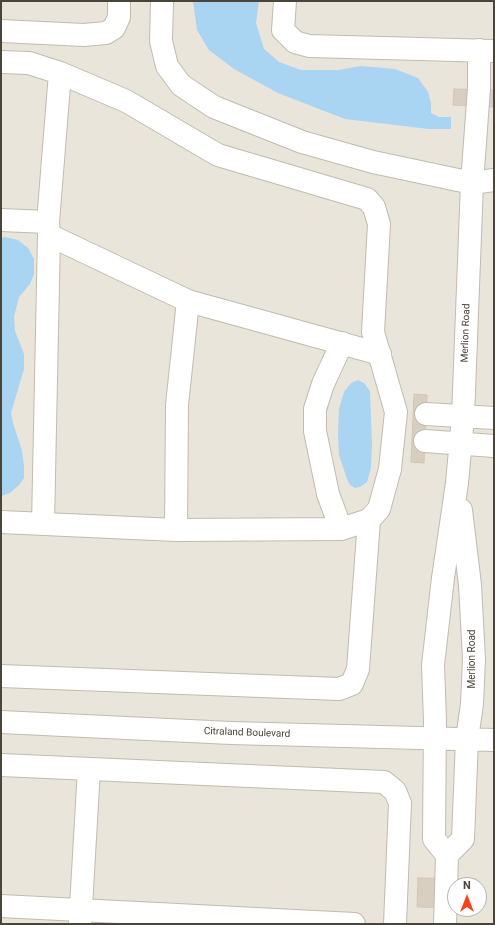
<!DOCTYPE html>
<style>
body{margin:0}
#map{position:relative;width:495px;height:925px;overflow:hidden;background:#f6f3ec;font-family:Roboto,sans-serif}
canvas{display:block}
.frame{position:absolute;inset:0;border:2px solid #4b4439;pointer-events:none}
.north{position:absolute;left:447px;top:877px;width:40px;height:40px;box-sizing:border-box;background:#fff;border:1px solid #b7b4b0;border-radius:50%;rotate:0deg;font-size:11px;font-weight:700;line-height:16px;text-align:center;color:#4b4439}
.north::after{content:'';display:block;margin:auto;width:14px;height:18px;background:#fc3f1d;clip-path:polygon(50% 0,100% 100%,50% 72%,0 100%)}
</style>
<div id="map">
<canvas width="495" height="925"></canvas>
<div class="frame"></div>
<div class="north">N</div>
</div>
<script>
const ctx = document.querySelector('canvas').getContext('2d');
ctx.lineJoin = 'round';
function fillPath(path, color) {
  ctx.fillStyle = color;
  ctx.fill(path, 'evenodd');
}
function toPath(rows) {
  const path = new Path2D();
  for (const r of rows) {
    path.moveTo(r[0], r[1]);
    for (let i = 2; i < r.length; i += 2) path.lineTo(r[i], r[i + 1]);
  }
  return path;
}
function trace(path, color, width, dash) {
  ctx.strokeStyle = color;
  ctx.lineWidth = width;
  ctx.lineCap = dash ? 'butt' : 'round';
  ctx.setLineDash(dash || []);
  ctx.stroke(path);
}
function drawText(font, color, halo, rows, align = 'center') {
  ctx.font = font + ' Roboto,sans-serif';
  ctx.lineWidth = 3;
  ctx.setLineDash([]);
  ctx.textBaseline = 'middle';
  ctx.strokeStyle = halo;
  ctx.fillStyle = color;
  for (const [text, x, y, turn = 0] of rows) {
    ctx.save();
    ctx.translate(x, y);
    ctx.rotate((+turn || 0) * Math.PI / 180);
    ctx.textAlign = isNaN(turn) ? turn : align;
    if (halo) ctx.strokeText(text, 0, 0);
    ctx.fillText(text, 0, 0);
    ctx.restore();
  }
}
const residential = toPath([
 [1,1,494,1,494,924,1,924],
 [455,885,479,885,479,909,455,909]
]);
const water = toPath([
 [193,1,259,1,256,23,264,49,279,62,301,70,338,70,361,66,395,69,418,78,428,92,431,103,431,113,439,117,451,117,451,129,429,129,345,119,278,93,234,69,209,50,197,30],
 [5,237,18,240,28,248,34,259,34,274,30,284,19,297,14,317,15,331,24,354,24,369,11,413,13,423,22,451,24,466,24,478,19,485,10,493,1,496,1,238],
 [358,380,364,383,370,391,372,443,371,468,367,482,360,487,355,488,350,485,347,479,339,455,338,433,339,409,344,392,351,383]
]);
const building = toPath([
 [454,89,494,90,494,107,453,105,454,89],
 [414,394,427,395,424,463,411,462,414,394],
 [418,878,476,879,476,885,455,885,455,908,417,907,418,878]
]);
const minor = toPath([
 [162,1,161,41,167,66,181,85,214,107,302,142,373,162,472,183,494,180],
 [285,1,283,30,295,42,309,46,493,51],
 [1,31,84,35,106,33,114,28,119,17,119,1],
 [1,62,29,63,60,73,126,101,218,155,367,199,374,207,379,224,373,332,396,412,390,469,379,509,369,520,358,669,352,684,339,689,1,676],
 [1,220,48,222,49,235,43,524],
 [48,222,60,73],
 [49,235,188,301,380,354],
 [426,414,494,418],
 [425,441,494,446],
 [1,522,176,530,341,529,369,520],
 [341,529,328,494,315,431,315,409,323,384,342,343],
 [176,530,177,405,188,301],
 [1,722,231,733,494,740],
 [1,765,384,782,395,791,400,803,395,924],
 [447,855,434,839,435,721,433,665,443,578,457,483,463,417,472,183,479,88,479,50],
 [1,906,354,924],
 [80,924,89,769],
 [445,924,447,855,463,839,467,739,472,704,474,659,470,585,461,510]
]);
const streetNames = [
 ["Merlion Road",466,333,-88],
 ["Merlion Road",472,659,-90],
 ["Citraland Boulevard",247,733,2]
];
fillPath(residential, '#eae5da');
fillPath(water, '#a9d4f2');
fillPath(building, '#d8cfc1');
trace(building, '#d3c7b4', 1);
trace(minor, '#c2bbae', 24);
trace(minor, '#fff', 22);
drawText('10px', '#4b4439', '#fff', streetNames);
</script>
